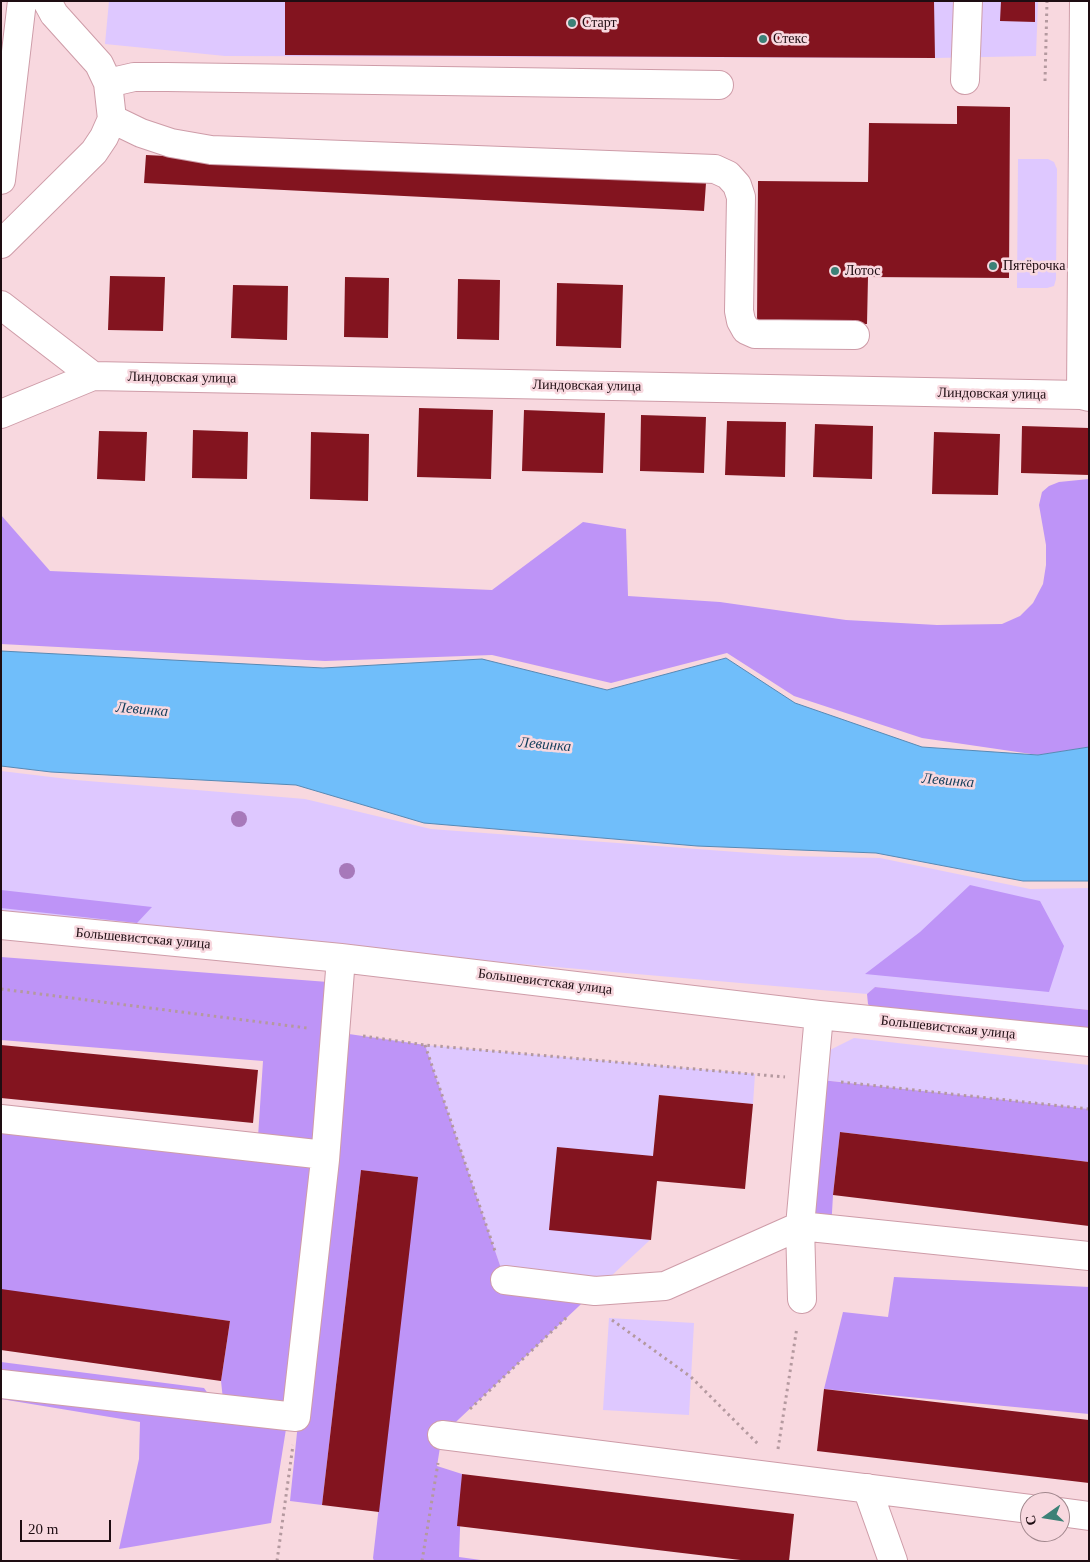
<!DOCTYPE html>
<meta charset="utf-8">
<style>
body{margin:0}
#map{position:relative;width:1090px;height:1562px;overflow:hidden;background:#f8d8df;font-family:Georgia,serif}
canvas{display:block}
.frame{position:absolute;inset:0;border:2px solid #1e0d12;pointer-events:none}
.north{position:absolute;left:1020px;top:1492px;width:50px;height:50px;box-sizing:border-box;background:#f8d8df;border:1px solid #a1878d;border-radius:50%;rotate:257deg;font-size:14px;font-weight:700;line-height:20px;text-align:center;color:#1e0d12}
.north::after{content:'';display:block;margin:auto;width:18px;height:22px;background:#3c8177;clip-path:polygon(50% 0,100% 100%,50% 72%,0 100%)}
.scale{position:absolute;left:20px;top:1520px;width:91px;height:22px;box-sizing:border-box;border:2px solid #1e0d12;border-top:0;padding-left:6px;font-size:15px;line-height:18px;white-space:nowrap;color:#1e0d12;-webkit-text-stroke:4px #f8d8df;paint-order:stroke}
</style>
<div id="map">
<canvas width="1090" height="1562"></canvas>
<div class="frame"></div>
<div class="north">С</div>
<div class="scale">20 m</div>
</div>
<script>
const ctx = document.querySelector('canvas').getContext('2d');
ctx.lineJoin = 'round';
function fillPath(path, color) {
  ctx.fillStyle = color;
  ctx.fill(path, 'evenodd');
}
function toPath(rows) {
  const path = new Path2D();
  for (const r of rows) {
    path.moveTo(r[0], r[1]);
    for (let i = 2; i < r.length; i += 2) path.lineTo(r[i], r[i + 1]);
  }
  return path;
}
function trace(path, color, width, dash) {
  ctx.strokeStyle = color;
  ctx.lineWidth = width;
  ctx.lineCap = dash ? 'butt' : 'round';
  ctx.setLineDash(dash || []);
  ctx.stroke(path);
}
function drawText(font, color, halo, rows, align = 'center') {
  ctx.font = font + ' Georgia,serif';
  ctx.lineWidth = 5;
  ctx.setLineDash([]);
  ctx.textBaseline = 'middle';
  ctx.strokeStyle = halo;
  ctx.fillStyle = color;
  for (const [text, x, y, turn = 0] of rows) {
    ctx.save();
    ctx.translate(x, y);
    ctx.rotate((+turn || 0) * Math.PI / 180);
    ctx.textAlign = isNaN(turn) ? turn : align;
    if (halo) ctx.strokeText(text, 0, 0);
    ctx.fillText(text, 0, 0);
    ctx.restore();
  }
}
const green = toPath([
 [109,1,1038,1,1036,56,935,58,225,56,105,44],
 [1018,159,1048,159,1054,162,1057,169,1056,279,1054,286,1047,288,1017,288],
 [1,771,76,780,305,799,431,829,790,856,880,858,1030,889,1089,888,1089,1010,875,987,867,994,302,945,1,915],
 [854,1038,1089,1065,1089,1109,822,1080,826,1052],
 [425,1045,755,1074,753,1104,659,1095,653,1156,650,1240,595,1291,505,1280],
 [609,1318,694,1323,689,1415,603,1410]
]);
const forest = toPath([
 [1089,479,1089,747,1038,755,922,738,794,696,727,653,611,683,492,655,325,661,1,644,1,515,50,571,492,590,583,522,626,529,628,596,720,602,846,620,937,625,1002,624,1020,616,1033,603,1043,584,1046,565,1046,545,1039,505,1042,492,1049,486,1059,482],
 [970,885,1040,901,1064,946,1049,992,865,974,920,932],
 [1,890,152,907,137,923,1,908],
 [1,957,328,982,318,1144,258,1137,263,1061,1,1040],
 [875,987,1089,1010,1089,1031,873,1011,868,1004,867,994],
 [335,1032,425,1045,505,1280,595,1291,442,1435,437,1466,462,1474,459,1557,488,1561,374,1561,373,1558,417,1177,361,1170,322,1505,290,1501,317,1237,296,1417,224,1409,221,1381,230,1321,1,1290,1,1119,325,1155],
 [812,1079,1089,1109,1089,1162,840,1132,833,1195,831,1230,800,1226],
 [894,1277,1089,1287,1089,1414,824,1389,843,1312,888,1317],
 [1,1362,204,1388,226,1419,286,1429,271,1523,119,1549,139,1459,140,1422,1,1399]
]);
const water = toPath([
 [1,651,323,668,482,659,607,690,726,658,795,703,922,747,1038,755,1089,747,1089,881,1023,881,876,853,697,846,424,823,296,785,51,772,1,766,1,651]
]);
const building = toPath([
 [285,1,934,1,935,58,285,55],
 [1001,1,1035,1,1035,22,1000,21],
 [957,106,1010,107,1009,278,868,277,867,324,757,324,758,181,868,182,869,123,957,124],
 [146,155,706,183,704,211,144,183],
 [110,276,165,277,163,331,108,330],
 [345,277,389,278,388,338,344,337],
 [458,279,500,280,499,340,457,339],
 [557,283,623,285,621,348,556,346],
 [233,285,288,286,287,340,231,338],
 [419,408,493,410,491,479,417,477],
 [524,410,605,413,603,473,522,471],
 [641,415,706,417,704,473,640,471],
 [727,421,786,422,785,477,725,475],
 [815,424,873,426,872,479,813,477],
 [1022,426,1089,428,1089,475,1021,473],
 [193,430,248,432,247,479,192,478],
 [99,431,147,432,145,481,97,479],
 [311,432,369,434,368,501,310,499],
 [934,432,1000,434,998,495,932,494],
 [1,1045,258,1070,253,1123,1,1098],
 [659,1095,753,1104,745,1189,657,1181,651,1240,549,1230,557,1147,653,1156],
 [840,1132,1089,1162,1089,1226,833,1195],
 [361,1170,418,1177,379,1512,322,1505],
 [1,1289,230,1321,221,1381,1,1350],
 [824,1389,1089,1420,1089,1483,817,1451],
 [462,1474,794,1514,789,1561,749,1561,457,1526]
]);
const path = toPath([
 [1045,81,1047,1],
 [1,989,307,1028],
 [363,1036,425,1045,785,1077],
 [425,1045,496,1254],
 [841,1082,1089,1109],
 [612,1320,691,1377,759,1445],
 [470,1409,567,1317],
 [778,1449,797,1327],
 [277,1561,293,1445],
 [422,1561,438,1463]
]);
const minor = toPath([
 [47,1,54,14,99,64,108,83],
 [965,80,968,1],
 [112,119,141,133,171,143,211,150,715,169,728,175,737,185,741,197,739,311,741,321,746,330,755,334,855,335],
 [1,180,22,1],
 [1,244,94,152,104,137,112,119,108,83,134,77,167,77,719,85],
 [1,305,93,376],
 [1081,395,1084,1],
 [1,414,93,376,1081,395,1089,397],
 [1,925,341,958,819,1015,1089,1042],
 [819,1015,800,1226,1089,1256],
 [1,1119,325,1155],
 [505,1280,595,1291,665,1286,800,1226,802,1299],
 [1,1384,296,1417,325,1160,341,958],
 [442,1435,1030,1509],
 [867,1488,893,1561],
 [1060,1512,1089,1516]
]);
const trees = [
 [239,819],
 [347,871]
];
const markers = [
 [572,23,5,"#3c8177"],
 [763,39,5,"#3c8177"],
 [993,266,5,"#3c8177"],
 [835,271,5,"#3c8177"]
];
const poiNames = [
 ["Старт",582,23],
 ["Стекс",773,39],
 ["Пятёрочка",1003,266],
 ["Лотос",845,271]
];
const streetNames = [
 ["Линдовская улица",182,378,1],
 ["Линдовская улица",587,386,1],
 ["Линдовская улица",992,394,1],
 ["Большевистская улица",143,939,5],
 ["Большевистская улица",545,982,7],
 ["Большевистская улица",948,1028,6]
];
const waterNames = [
 ["Левинка",142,710,5],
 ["Левинка",545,745,5],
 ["Левинка",948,781,5]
];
fillPath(green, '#dec8ff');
fillPath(forest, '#be94f7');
fillPath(water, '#70befa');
trace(water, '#5789b4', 1);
fillPath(building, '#83141f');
trace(minor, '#ce9ca8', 30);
trace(path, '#b4999f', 3, [2.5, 4]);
trace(minor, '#fff', 28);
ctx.fillStyle = '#a779ba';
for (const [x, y] of trees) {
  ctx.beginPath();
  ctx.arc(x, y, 8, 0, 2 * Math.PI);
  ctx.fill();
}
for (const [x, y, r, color] of markers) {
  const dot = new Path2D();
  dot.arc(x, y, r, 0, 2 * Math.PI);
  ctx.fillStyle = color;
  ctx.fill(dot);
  trace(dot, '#f8d8df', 2);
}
drawText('14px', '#1e0d12', '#f8d8df', poiNames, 'left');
drawText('14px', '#1e0d12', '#f8d8df', streetNames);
drawText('italic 15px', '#113d5a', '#f8d8df', waterNames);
</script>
